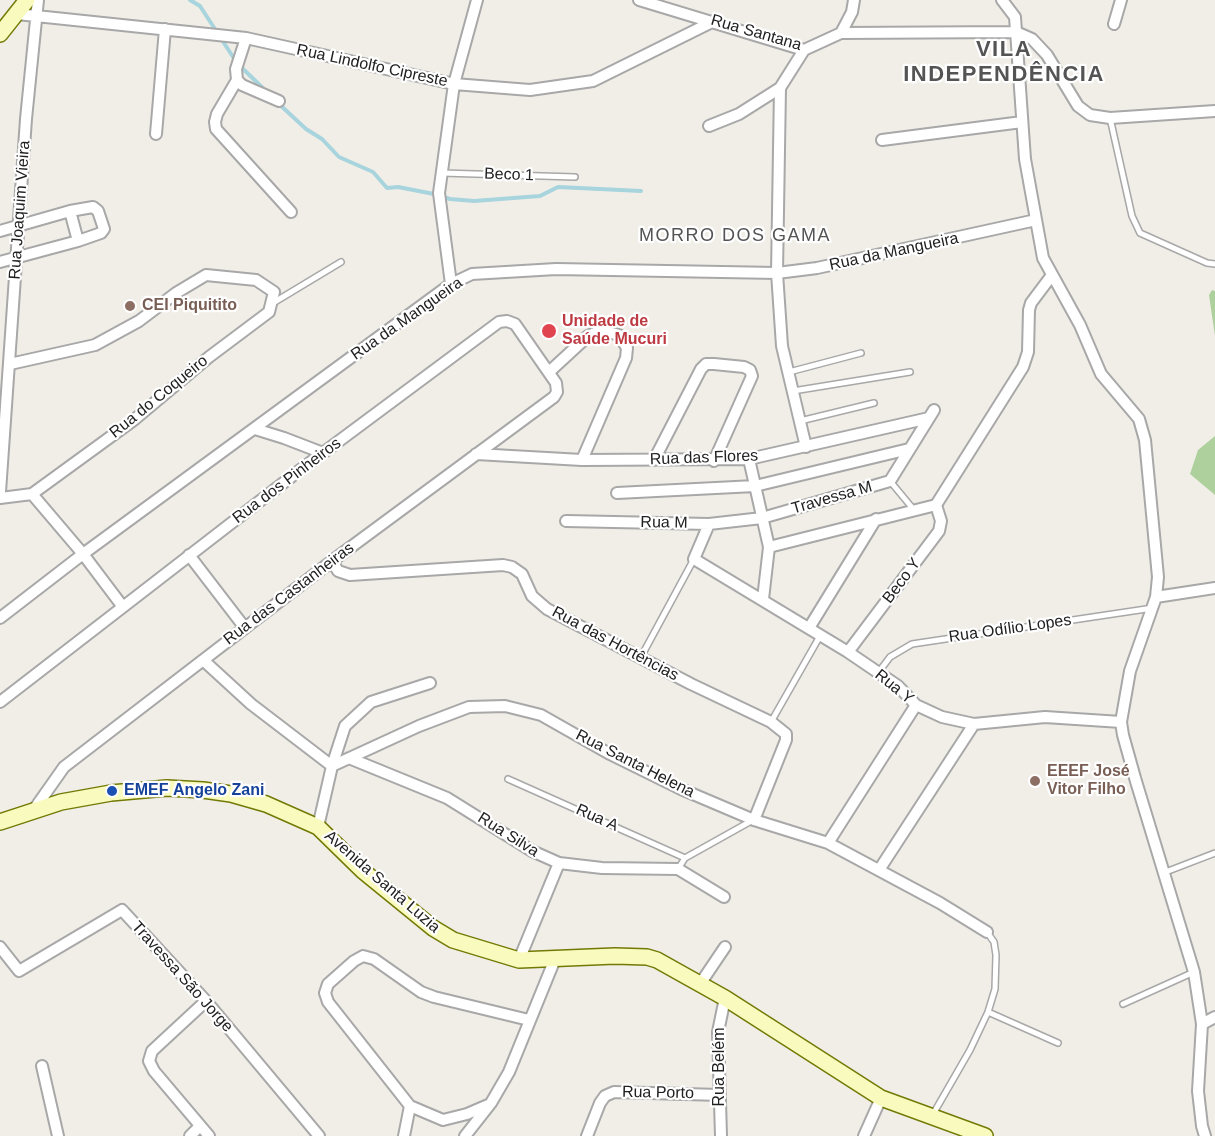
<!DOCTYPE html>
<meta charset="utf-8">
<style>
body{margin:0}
canvas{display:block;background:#f1eee8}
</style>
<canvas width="1215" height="1136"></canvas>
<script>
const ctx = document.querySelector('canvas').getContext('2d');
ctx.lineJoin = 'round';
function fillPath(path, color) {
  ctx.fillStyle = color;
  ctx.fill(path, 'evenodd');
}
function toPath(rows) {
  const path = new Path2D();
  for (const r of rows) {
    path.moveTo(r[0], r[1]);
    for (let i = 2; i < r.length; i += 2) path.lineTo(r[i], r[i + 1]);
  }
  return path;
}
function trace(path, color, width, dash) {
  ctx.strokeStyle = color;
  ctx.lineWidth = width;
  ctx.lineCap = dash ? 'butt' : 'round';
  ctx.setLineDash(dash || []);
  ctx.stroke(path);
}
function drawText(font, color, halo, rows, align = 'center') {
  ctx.font = font + ' Helvetica,sans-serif';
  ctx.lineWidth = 4.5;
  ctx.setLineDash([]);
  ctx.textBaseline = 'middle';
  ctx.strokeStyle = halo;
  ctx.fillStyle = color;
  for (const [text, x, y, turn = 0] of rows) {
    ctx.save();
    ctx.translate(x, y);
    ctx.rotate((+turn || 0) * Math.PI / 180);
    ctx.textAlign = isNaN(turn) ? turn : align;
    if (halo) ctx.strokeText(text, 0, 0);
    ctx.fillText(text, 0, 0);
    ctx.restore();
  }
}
const forest = toPath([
 [1212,290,1215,291,1215,336,1209,295],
 [1215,436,1215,495,1190,474,1198,450]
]);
const stream = toPath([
 [190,0,200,6,235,60],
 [240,66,267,92],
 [279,104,306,129,322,139,339,157,373,172,387,188,398,187,434,194,450,199,474,201,540,196,558,187,641,191]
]);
const lane = toPath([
 [1110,118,1132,216,1140,233,1207,263,1215,264],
 [442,173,575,177],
 [273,303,341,262],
 [789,372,861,353],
 [793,391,910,372],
 [800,421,874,403],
 [890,481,914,510],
 [641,657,694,559],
 [878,673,890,657,912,644,1153,608],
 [771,722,820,636],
 [508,779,685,858],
 [678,869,685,858,753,820],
 [1163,873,1215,853],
 [1123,1004,1194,972],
 [988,1012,1058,1043],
 [932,1116,970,1050,988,1012,995,989,996,955,994,942,987,932]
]);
const street = toPath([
 [639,0,804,50,841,33,1016,32,1032,39,1047,55,1078,106,1090,115,1110,118,1215,111],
 [1002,0,1015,17,1025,159,1043,258,1080,325,1101,374,1139,419,1145,440,1158,577,1156,597,1130,671,1121,722,1123,735,1135,778,1194,972,1202,1024,1198,1091,1202,1126,1205,1136],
 [17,14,246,38,454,84,530,90,593,81,714,21],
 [1114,24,1121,0],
 [841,33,852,12,854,0],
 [246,38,236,69,237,80,242,85,279,101],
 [804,50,780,88,777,273,782,346,806,447],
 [237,80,217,114,215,122,216,129,291,212],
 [709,126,739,114,780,88],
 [156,134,165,29],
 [882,140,1022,122],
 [70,211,78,241],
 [0,231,70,211,93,207,98,211,104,229,101,233,78,241,0,262],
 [451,284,439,193,454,84,477,0],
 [549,372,588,336,597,332,608,332,619,335,627,348,626,358,582,460],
 [255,429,284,438,323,453],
 [476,454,582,460,749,459,929,418],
 [749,459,769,547,763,599],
 [654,460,701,369,706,364,714,364,744,367,750,370,752,376,714,461],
 [0,492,26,119,38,0],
 [617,493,755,486,909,449],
 [32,494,83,554,123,607],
 [0,498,32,494,135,419,209,357,269,312,274,292,256,280,206,275,176,293,139,321,95,345,10,364],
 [566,521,709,524,762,518,890,481,934,410],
 [709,524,694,559,848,652,898,686,916,705,942,717,974,724,1045,717,1121,722],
 [769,547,936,505,1023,367,1028,352,1029,310,1031,303,1052,275],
 [189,555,245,628],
 [332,561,338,571,350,575,503,565,512,567,522,574,532,596,547,609,691,684,771,722,786,734,786,740,754,820],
 [1156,597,1215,588],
 [0,618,83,554,451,284,472,274,556,269,777,273,817,268,1036,220],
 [809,628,876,519],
 [848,652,939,531,941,521,936,505],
 [203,660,251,704,332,766,345,726,371,702,430,683],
 [0,702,300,470,499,322,507,321,515,324,556,383,557,392,554,397,332,561,64,767,33,811],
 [349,758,447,798,532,851,559,863,602,868,678,869,724,897],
 [318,827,332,766,419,726,469,707,505,706,541,715,608,753,681,789,754,820,828,843,940,903,987,932],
 [828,843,916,705],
 [879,870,974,724],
 [0,947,19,971,122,910,206,1001,319,1136],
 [519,960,559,863],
 [700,984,725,947],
 [206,1001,152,1051,149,1061,154,1071,209,1136],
 [1202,1024,1215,1017],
 [42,1066,58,1136],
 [410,1106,443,1120,467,1114,488,1105],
 [190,1136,200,1126],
 [404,1136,410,1106,328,1002,325,993,328,984,354,961,363,956,374,959,421,992,434,997,529,1020],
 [465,1136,491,1103,509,1072,555,959],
 [587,1136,600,1103,605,1096,614,1092,720,1095],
 [721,1136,718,1032,725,998],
 [864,1136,881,1098]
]);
const secondary = toPath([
 [0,34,27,0],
 [0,822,61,802,111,793,167,788,203,790,231,794,266,804,318,827,363,871,433,928,453,940,519,960,615,956,647,957,657,960,725,998,881,1098,985,1136]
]);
const markers = [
 [130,306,6,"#8d6e63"],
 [549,331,8,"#e0444e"],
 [1035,781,6,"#8d6e63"],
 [112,791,6,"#1a4fb4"]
];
const streetNames = [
 ["Rua Santana",756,33,16],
 ["Rua Lindolfo Cipreste",372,66,12],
 ["Beco 1",509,175,2],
 ["Rua Joaquim Vieira",20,210,-86],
 ["Rua da Mangueira",894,252,-12],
 ["Rua da Mangueira",407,319,-35],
 ["Rua do Coqueiro",159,397,-39],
 ["Rua das Flores",704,458,-2],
 ["Rua dos Pinheiros",287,481,-37],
 ["Travessa M",832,498,-16],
 ["Rua M",664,523,1],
 ["Beco Y",902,581,-53],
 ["Rua das Castanheiras",289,594,-37],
 ["Rua Odílio Lopes",1010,629,-8],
 ["Rua das Hortências",615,644,28],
 ["Rua Y",894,687,39],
 ["Rua Santa Helena",635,764,27],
 ["Rua A",597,818,24],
 ["Rua Silva",508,835,32],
 ["Avenida Santa Luzia",382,882,41],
 ["Travessa São Jorge",182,977,48],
 ["Rua Belém",720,1067,-90],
 ["Rua Porto",658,1093,1]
];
const educationNames = [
 ["CEI Piquitito",142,306],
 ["EEEF José",1047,772],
 ["Vitor Filho",1047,790]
];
const healthNames = [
 ["Unidade de",562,322],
 ["Saúde Mucuri",562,340]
];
const transitNames = [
 ["EMEF Angelo Zani",124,791]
];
const neighbourhoodNames = [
 ["MORRO DOS GAMA",735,236]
];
const districtNames = [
 ["VILA",1004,50],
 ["INDEPENDÊNCIA",1004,75]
];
fillPath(forest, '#aed09c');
trace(stream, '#a8d4de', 4);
trace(lane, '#a8a8a8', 8);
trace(street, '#a8a8a8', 14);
trace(secondary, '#727a05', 18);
trace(lane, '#fff', 5);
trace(street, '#fff', 10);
trace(secondary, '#f9fabd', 15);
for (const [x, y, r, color] of markers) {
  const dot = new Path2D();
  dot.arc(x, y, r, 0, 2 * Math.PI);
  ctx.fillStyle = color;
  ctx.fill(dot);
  trace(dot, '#fff', 2);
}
drawText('16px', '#212121', '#fff', streetNames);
drawText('bold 16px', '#785e54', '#fff', educationNames, 'left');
drawText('bold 16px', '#be3a42', '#fff', healthNames, 'left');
drawText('bold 16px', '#164399', '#fff', transitNames, 'left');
ctx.letterSpacing = '1.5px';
drawText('18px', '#545454', '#fff', neighbourhoodNames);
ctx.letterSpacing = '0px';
ctx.letterSpacing = '1.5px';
drawText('bold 22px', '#545454', '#fff', districtNames);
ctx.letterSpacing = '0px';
</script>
